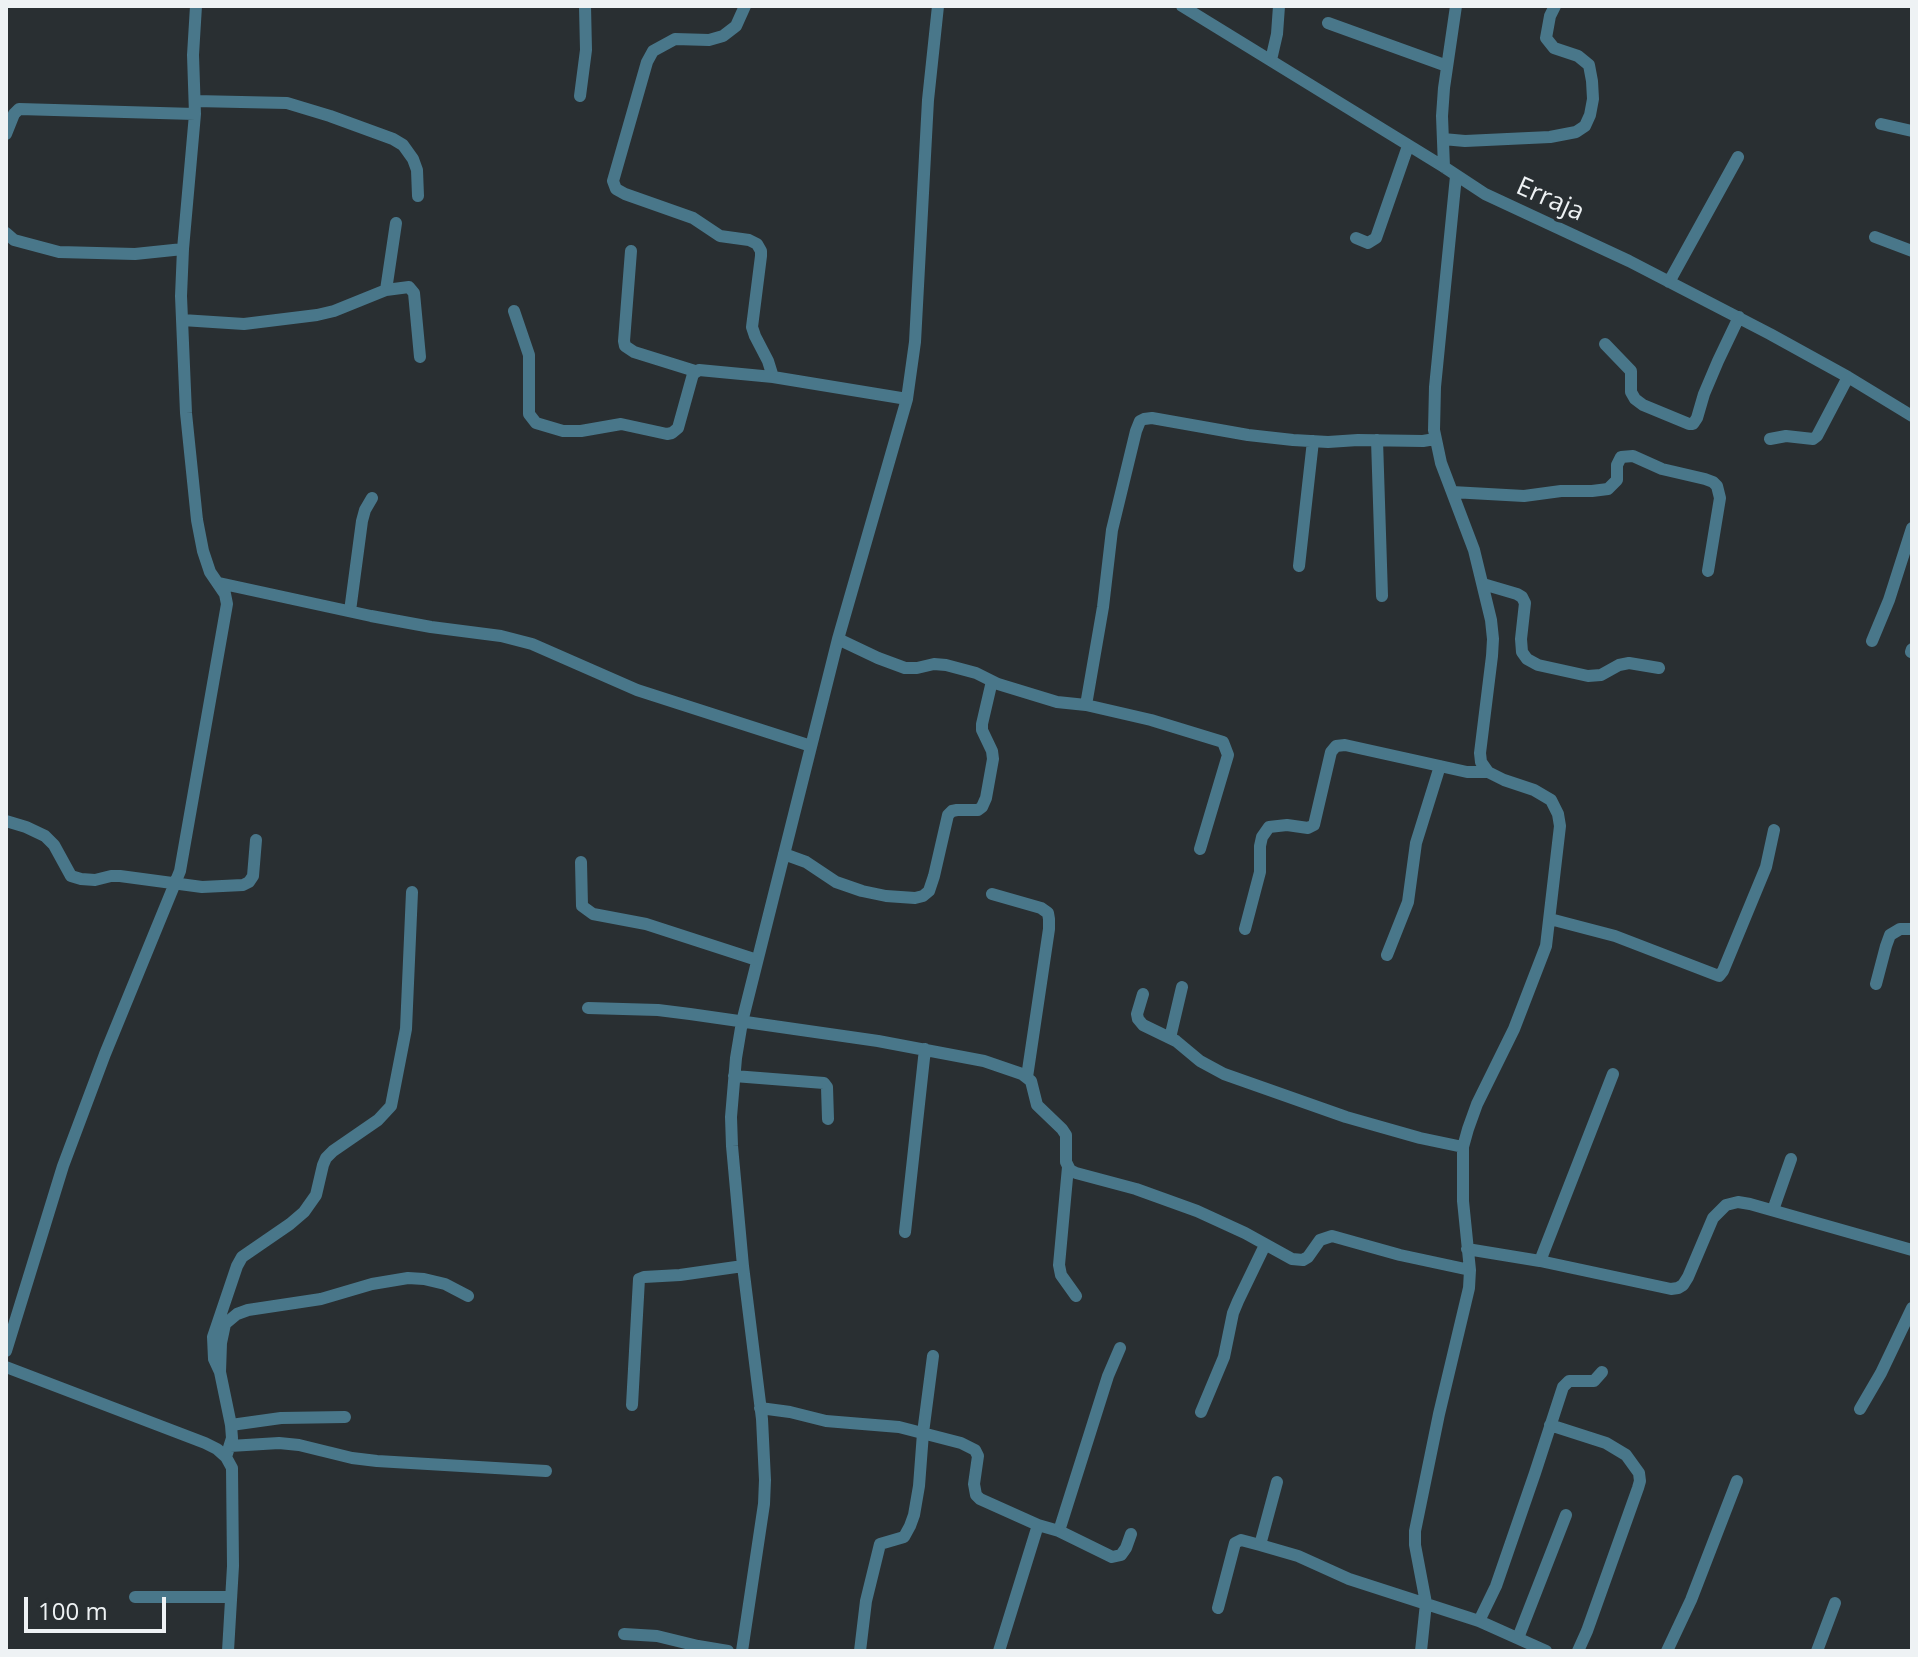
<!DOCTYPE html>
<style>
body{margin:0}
#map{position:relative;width:1918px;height:1657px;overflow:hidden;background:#292f32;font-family:"Open Sans",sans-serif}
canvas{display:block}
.frame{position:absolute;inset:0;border:8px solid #eef2f4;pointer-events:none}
.scale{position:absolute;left:24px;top:1597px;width:142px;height:36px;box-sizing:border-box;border:4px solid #eef2f4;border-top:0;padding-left:10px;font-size:24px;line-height:28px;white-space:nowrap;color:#eef2f4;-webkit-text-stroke:6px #292f32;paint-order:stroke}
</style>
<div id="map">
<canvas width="1918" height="1657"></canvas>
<div class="frame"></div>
<div class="scale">100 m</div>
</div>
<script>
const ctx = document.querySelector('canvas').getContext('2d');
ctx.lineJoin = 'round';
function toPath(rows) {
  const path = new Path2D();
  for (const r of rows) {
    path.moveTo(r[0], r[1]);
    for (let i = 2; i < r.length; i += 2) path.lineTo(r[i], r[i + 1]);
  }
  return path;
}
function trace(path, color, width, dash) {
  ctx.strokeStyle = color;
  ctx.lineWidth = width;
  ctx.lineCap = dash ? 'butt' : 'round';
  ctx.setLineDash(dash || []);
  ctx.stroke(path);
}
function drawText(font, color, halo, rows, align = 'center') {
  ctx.font = font + ' "Open Sans",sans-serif';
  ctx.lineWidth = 7;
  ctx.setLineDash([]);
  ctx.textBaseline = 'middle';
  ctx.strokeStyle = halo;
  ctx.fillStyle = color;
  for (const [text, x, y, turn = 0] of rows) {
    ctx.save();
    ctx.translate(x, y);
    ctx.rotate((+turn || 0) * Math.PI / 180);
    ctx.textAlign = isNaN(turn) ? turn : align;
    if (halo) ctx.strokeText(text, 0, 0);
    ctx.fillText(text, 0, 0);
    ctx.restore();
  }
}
const minor = toPath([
 [745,6,736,26,723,36,709,40,675,39,653,51,647,62,613,181,616,189,625,194,693,218,720,236,749,240,757,244,761,251,761,256,752,327,755,336,768,361,773,377],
 [1182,6,1444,167,1485,194,1629,261,1770,334,1848,377,1912,416],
 [1328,23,1447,66],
 [1271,60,1277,34,1279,6],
 [580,96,586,50,585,6],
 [195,101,287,103,330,116,393,139,403,145,413,159,417,170,418,196],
 [1881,124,1912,131],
 [6,134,14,114,19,109,195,114],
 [1443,139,1465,141,1550,137,1576,132,1585,126,1590,115,1593,99,1592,81,1589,65,1578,56,1554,48,1546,38,1550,16,1555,6],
 [1444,167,1442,116,1444,88,1456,6],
 [6,233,14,240,59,252,135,254,183,249],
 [1875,237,1912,251],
 [1356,238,1368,243,1376,238,1408,146],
 [631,251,624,341,625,346,634,352,695,371],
 [1669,282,1738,157],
 [386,290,396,223],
 [514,311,529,355,529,414,536,423,563,431,581,431,621,424,667,434,672,433,678,428,693,374,699,370,773,377,907,399],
 [182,320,244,324,317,315,334,311,386,290,409,287,414,293,420,357],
 [1605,344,1631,371,1631,392,1635,399,1643,405,1689,424,1693,424,1697,418,1704,394,1718,361,1739,317],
 [1770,439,1786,436,1813,439,1817,436,1848,377],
 [1377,440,1382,596],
 [1452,492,1524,496,1561,491,1592,491,1608,489,1617,480,1617,465,1621,457,1633,456,1662,469,1705,479,1713,482,1717,486,1720,498,1708,571],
 [1299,566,1313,441],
 [219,583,371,616,431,627,501,636,532,644,637,690,811,746],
 [1483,584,1517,594,1522,597,1525,603,1521,639,1522,652,1527,659,1538,665,1588,676,1601,675,1619,665,1629,663,1659,668],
 [350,611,362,521,365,510,372,498],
 [838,639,878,658,905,668,917,668,934,664,946,665,976,673,998,684,1057,702,1086,705,1151,720,1223,742,1228,755,1200,849],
 [1872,641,1889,600,1912,528],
 [1911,652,1912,649],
 [1086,705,1103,607,1112,530,1136,431,1140,421,1144,419,1152,418,1248,435,1293,440,1328,442,1358,440,1423,441,1435,439],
 [6,821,26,827,45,836,54,845,71,876,81,879,95,880,111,876,120,876,202,887,243,885,249,882,253,876,256,840],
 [784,854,806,862,836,882,862,891,886,896,915,898,923,896,929,891,934,876,948,815,952,811,957,810,978,810,982,807,986,798,993,759,992,751,982,730,982,724,992,681],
 [581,862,582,906,593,914,646,924,757,960],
 [992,894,1041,908,1048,913,1049,919,1049,929,1027,1077],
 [1550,919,1615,936,1719,976,1723,971,1766,867,1774,830],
 [1245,929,1260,872,1260,846,1262,837,1269,827,1287,825,1308,828,1314,825,1331,752,1336,746,1345,745,1467,772,1488,772],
 [1387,955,1408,902,1416,843,1440,766],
 [1876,984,1886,946,1890,935,1900,929,1912,929],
 [1143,994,1137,1014,1138,1019,1143,1025,1176,1041,1200,1061,1224,1074,1346,1117,1420,1138,1463,1147],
 [588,1008,658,1010,690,1014,878,1041,984,1061,1022,1074,1031,1081,1037,1105,1062,1129,1066,1135,1066,1162,1070,1170,1076,1173,1136,1189,1197,1211,1245,1233,1292,1259,1303,1260,1308,1257,1320,1240,1332,1236,1400,1255,1470,1270],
 [1170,1038,1182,987],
 [734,1076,824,1083,827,1087,828,1119],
 [1068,1167,1059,1265,1061,1275,1076,1296],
 [1773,1210,1791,1159],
 [905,1232,925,1049],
 [1467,1249,1540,1261,1671,1289,1678,1288,1683,1285,1688,1277,1713,1218,1726,1205,1738,1202,1750,1204,1912,1250],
 [1540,1261,1613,1074],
 [6,1351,63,1166,105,1054,180,871,227,604,225,594,210,572,203,551,197,520,186,413,181,296,183,249,195,114,193,55,196,6],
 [6,1367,205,1443,217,1449,226,1457,232,1468,233,1566,228,1651],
 [220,1372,214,1359,213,1337,237,1266,242,1257,290,1224,304,1212,316,1195,323,1165,326,1158,333,1151,378,1120,391,1106,406,1029,412,892],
 [632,1405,639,1279,644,1277,680,1275,743,1266],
 [760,1408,790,1412,826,1421,899,1427,961,1443,975,1450,978,1456,974,1484,976,1495,980,1499,1038,1525,999,1651],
 [1860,1409,1881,1373,1912,1308],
 [1201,1412,1224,1357,1233,1313,1238,1301,1265,1245],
 [231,1425,281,1418,345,1417],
 [1550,1425,1606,1443,1626,1455,1639,1473,1640,1481,1638,1488,1587,1631,1578,1651],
 [230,1446,279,1443,299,1445,352,1458,377,1461,546,1471],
 [226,1457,232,1438,231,1425,220,1372,221,1343,225,1324,237,1314,248,1310,321,1299,372,1284,408,1278,424,1279,445,1284,468,1296],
 [1277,1482,1260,1545,1298,1556,1349,1579,1479,1621,1546,1651],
 [1038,1525,1059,1531,1108,1376,1120,1348],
 [1059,1531,1112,1557,1121,1555,1126,1548,1131,1534],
 [135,1597,231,1597],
 [1218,1608,1235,1543,1241,1540,1260,1545],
 [1479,1621,1496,1586,1535,1473,1563,1387,1569,1381,1594,1381,1602,1372],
 [624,1634,657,1636,698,1646,728,1651],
 [1518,1638,1566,1515],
 [742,1651,764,1504,765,1480,762,1419,743,1266,732,1146,731,1117,736,1058,742,1022,838,639,907,399,915,342,928,100,938,6],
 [860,1651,866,1601,880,1544,904,1537,910,1526,914,1515,919,1486,923,1433,933,1356],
 [1421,1651,1426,1603,1415,1545,1415,1531,1439,1414,1469,1288,1470,1270,1463,1201,1463,1147,1468,1129,1477,1104,1514,1029,1546,946,1560,826,1558,814,1551,800,1534,790,1504,780,1488,772,1481,762,1480,753,1492,656,1493,639,1491,620,1474,550,1441,463,1434,430,1435,387,1456,176],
 [1667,1651,1691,1600,1737,1481],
 [1817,1651,1835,1603]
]);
const streetNames = [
 ["Erraja",1550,200,24]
];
trace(minor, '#49778a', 12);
drawText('26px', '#eef2f4', '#292f32', streetNames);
</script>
